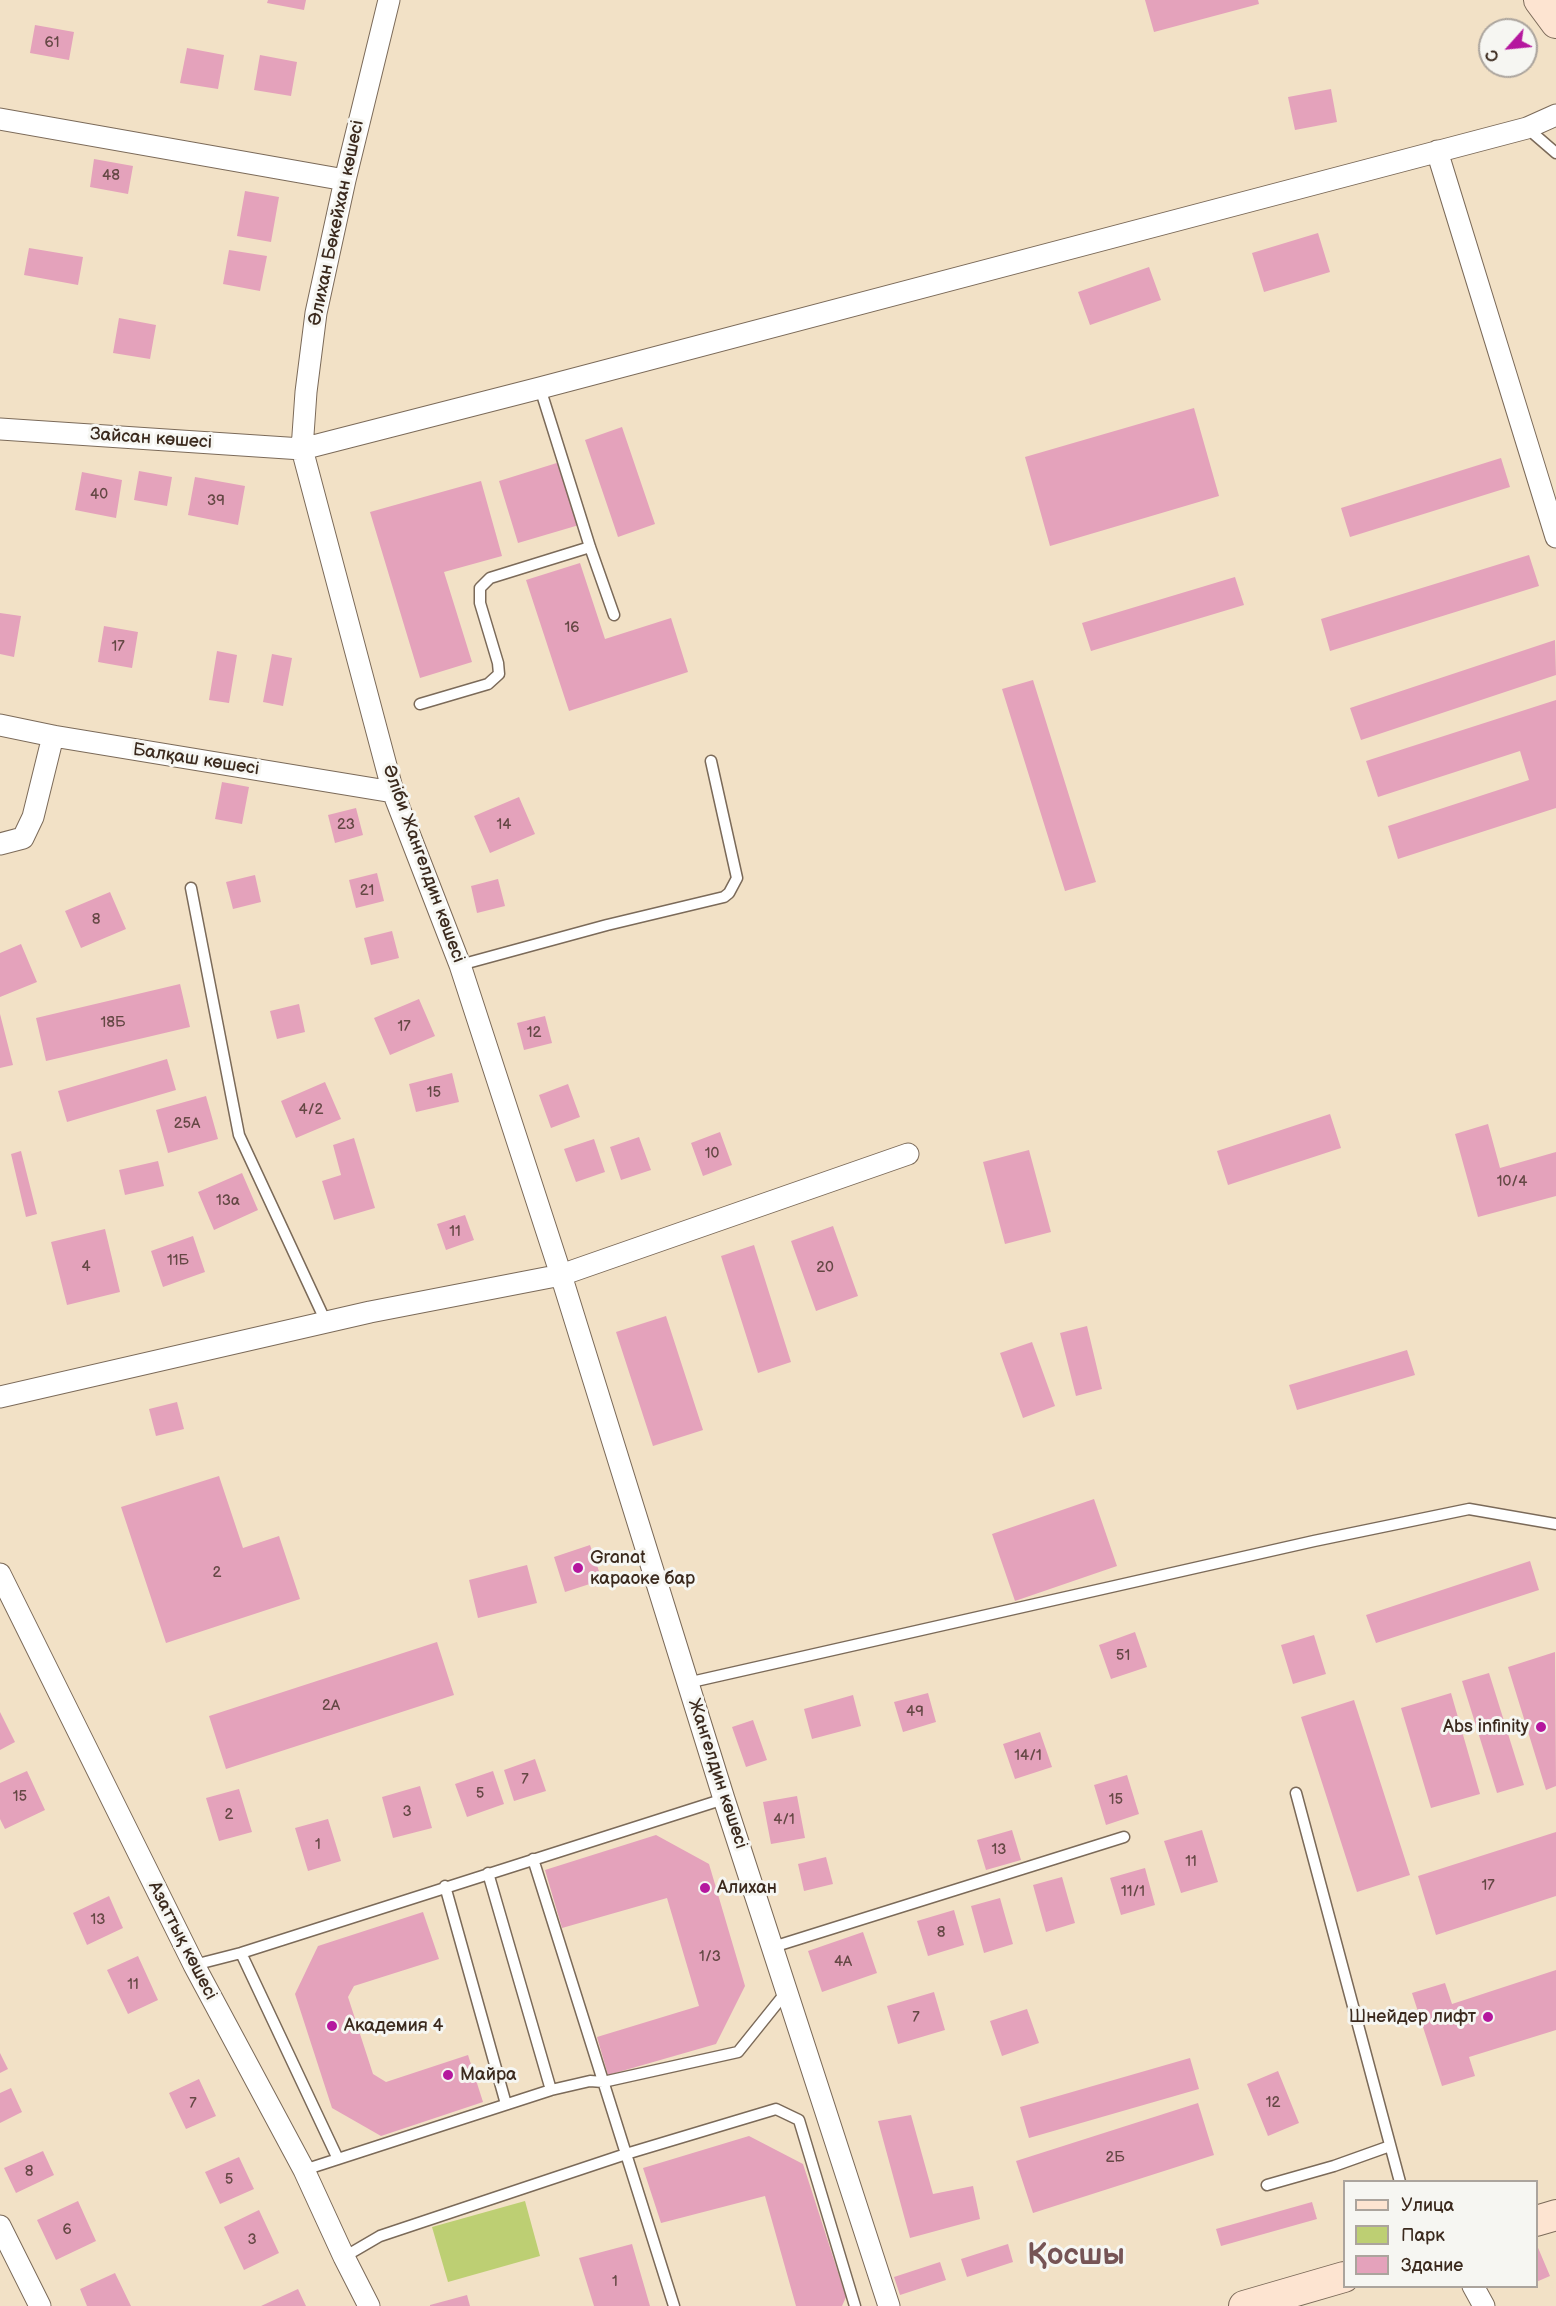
<!DOCTYPE html>
<meta charset="utf-8">
<style>
body{margin:0}
#map{position:relative;width:1556px;height:2306px;overflow:hidden;background:#f2e1c6;font-family:"Balsamiq Sans",sans-serif}
canvas{display:block}
.legend{position:absolute;left:1343px;top:2180px;width:195px;height:108px;box-sizing:border-box;background:#f6f6f2;border:2px solid #aba49d;margin:0;padding:8px 10px;list-style:none;font-size:18px;color:#3b2a1e}
.legend li{display:flex;align-items:center;gap:12px;height:30px}
.legend b{width:30px;border:2px solid #aba49d}
.north{position:absolute;left:1478px;top:18px;width:60px;height:60px;box-sizing:border-box;background:#f6f6f2;border:2px solid #aba49d;border-radius:50%;rotate:243deg;font-size:16px;font-weight:700;line-height:24px;text-align:center;color:#3b2a1e}
.north::after{content:'';display:block;margin:auto;width:21px;height:27px;background:#b5179e;clip-path:polygon(50% 0,100% 100%,50% 72%,0 100%)}
</style>
<div id="map">
<canvas width="1556" height="2306"></canvas>
<ul class="legend">
<li><b style="height:8px;background:#fde4d1"></b>Улица</li>
<li><b style="height:16px;background:#bdcf73"></b>Парк</li>
<li><b style="height:16px;background:#e4a2bb"></b>Здание</li>
</ul>
<div class="north">С</div>
</div>
<script>
const ctx = document.querySelector('canvas').getContext('2d');
ctx.lineJoin = 'round';
function fillPath(path, color) {
  ctx.fillStyle = color;
  ctx.fill(path, 'evenodd');
}
function toPath(rows) {
  const path = new Path2D();
  for (const r of rows) {
    path.moveTo(r[0], r[1]);
    for (let i = 2; i < r.length; i += 2) path.lineTo(r[i], r[i + 1]);
  }
  return path;
}
function trace(path, color, width, dash) {
  ctx.strokeStyle = color;
  ctx.lineWidth = width;
  ctx.lineCap = dash ? 'butt' : 'round';
  ctx.setLineDash(dash || []);
  ctx.stroke(path);
}
function drawText(font, color, halo, rows, align = 'center') {
  ctx.font = font + ' "Balsamiq Sans",sans-serif';
  ctx.lineWidth = 6;
  ctx.setLineDash([]);
  ctx.textBaseline = 'middle';
  ctx.strokeStyle = halo;
  ctx.fillStyle = color;
  for (const [text, x, y, turn = 0] of rows) {
    ctx.save();
    ctx.translate(x, y);
    ctx.rotate((+turn || 0) * Math.PI / 180);
    ctx.textAlign = isNaN(turn) ? turn : align;
    if (halo) ctx.strokeText(text, 0, 0);
    ctx.fillText(text, 0, 0);
    ctx.restore();
  }
}
const green = toPath([
 [525,2201,540,2256,448,2282,432,2227]
]);
const building = toPath([
 [268,0,306,0,304,10,267,3],
 [1145,0,1258,0,1259,4,1154,32],
 [35,25,74,32,69,60,30,53],
 [187,48,224,55,218,89,180,83],
 [260,55,297,62,291,96,254,90],
 [1331,89,1337,122,1295,130,1288,97],
 [94,159,133,166,128,194,90,187],
 [245,191,279,197,271,242,237,236],
 [1318,233,1330,272,1264,292,1252,253],
 [29,248,83,257,78,285,24,275],
 [229,250,267,256,260,291,223,284],
 [1149,267,1161,300,1090,325,1078,292],
 [119,318,156,325,150,359,113,353],
 [1194,408,1219,496,1050,546,1025,457],
 [622,427,655,524,618,537,585,440],
 [1501,458,1510,487,1350,537,1341,508],
 [560,462,579,525,518,543,499,481],
 [139,471,172,477,167,506,134,500],
 [82,472,122,480,116,518,75,510],
 [195,477,245,486,238,525,188,515],
 [481,481,502,556,444,572,472,662,420,678,370,512],
 [1529,555,1539,586,1330,651,1321,619],
 [580,563,605,639,671,618,688,672,569,711,526,580],
 [1235,577,1244,605,1091,651,1082,623],
 [0,613,21,616,14,657,0,654],
 [104,626,138,632,132,668,98,662],
 [1555,640,1556,675,1361,740,1350,708],
 [217,651,237,655,229,703,209,700],
 [272,654,292,658,283,706,263,702],
 [1033,680,1096,882,1065,891,1002,689],
 [1556,700,1556,808,1398,859,1388,826,1529,780,1520,751,1378,797,1366,761],
 [222,782,249,787,242,824,215,819],
 [519,797,535,834,490,853,474,816],
 [356,808,363,835,335,843,328,815],
 [377,873,384,901,356,908,349,880],
 [255,875,261,902,233,909,226,882],
 [498,879,505,906,477,913,471,886],
 [110,892,126,929,81,948,65,911],
 [392,931,399,958,371,965,364,938],
 [21,944,37,982,0,997,0,953],
 [180,984,190,1027,46,1061,36,1018],
 [419,999,435,1036,390,1055,374,1018],
 [299,1004,305,1032,277,1039,270,1011],
 [0,1014,13,1065,0,1068],
 [545,1016,552,1043,524,1050,517,1023],
 [167,1059,176,1090,67,1122,58,1091],
 [452,1073,459,1102,416,1112,409,1084],
 [325,1082,341,1119,296,1138,281,1101],
 [568,1084,580,1117,551,1128,539,1095],
 [206,1096,218,1139,168,1153,156,1110],
 [1330,1114,1341,1148,1228,1185,1217,1151],
 [1488,1124,1500,1168,1556,1152,1556,1196,1478,1217,1455,1134],
 [720,1132,732,1165,703,1176,691,1143],
 [639,1137,651,1170,621,1180,610,1147],
 [354,1138,375,1208,334,1220,322,1181,341,1175,333,1145],
 [594,1139,605,1172,576,1182,564,1149],
 [1029,1150,1051,1232,1005,1244,983,1162],
 [21,1151,37,1214,26,1217,11,1154],
 [158,1161,164,1186,125,1195,119,1170],
 [242,1173,258,1210,214,1230,198,1192],
 [465,1215,474,1240,446,1250,437,1224],
 [833,1226,858,1296,816,1311,791,1241],
 [105,1229,120,1292,67,1305,51,1242],
 [193,1236,205,1272,163,1287,151,1251],
 [754,1245,791,1362,758,1373,721,1256],
 [666,1316,703,1430,653,1446,616,1332],
 [1087,1326,1102,1389,1076,1396,1060,1333],
 [1032,1342,1055,1406,1023,1418,1000,1353],
 [1407,1350,1415,1375,1297,1410,1289,1385],
 [177,1402,184,1429,156,1436,149,1409],
 [219,1476,243,1548,279,1536,300,1599,166,1643,121,1507],
 [1094,1499,1117,1566,1015,1601,992,1534],
 [590,1545,602,1580,565,1592,554,1557],
 [1530,1561,1539,1590,1376,1643,1366,1615],
 [527,1565,537,1603,478,1618,469,1580],
 [1135,1632,1147,1667,1111,1679,1099,1645],
 [1314,1635,1326,1674,1293,1684,1281,1645],
 [437,1642,454,1695,226,1769,209,1716],
 [1555,1652,1556,1786,1546,1790,1508,1667],
 [1489,1673,1524,1785,1497,1793,1462,1681],
 [928,1693,936,1722,903,1732,894,1702],
 [1451,1693,1480,1794,1431,1808,1401,1708],
 [853,1695,861,1726,812,1739,804,1709],
 [1354,1700,1410,1875,1357,1892,1301,1717],
 [0,1712,15,1742,0,1750],
 [753,1720,767,1760,746,1767,732,1727],
 [1040,1732,1052,1767,1015,1779,1003,1744],
 [535,1759,546,1791,514,1801,504,1770],
 [27,1771,45,1810,5,1829,0,1819,0,1783],
 [493,1771,504,1804,467,1817,455,1784],
 [1127,1775,1139,1814,1106,1825,1094,1785],
 [420,1786,432,1828,393,1838,382,1797],
 [239,1789,252,1832,219,1841,206,1798],
 [797,1796,805,1838,771,1844,763,1802],
 [328,1819,341,1861,308,1871,295,1828],
 [1012,1830,1021,1860,986,1870,977,1840],
 [1202,1830,1218,1882,1181,1893,1164,1841],
 [1556,1832,1556,1896,1436,1935,1418,1876],
 [656,1835,709,1864,745,1986,716,2044,608,2075,597,2037,699,2006,667,1898,562,1928,545,1870],
 [826,1857,833,1884,804,1891,798,1864],
 [1145,1868,1155,1905,1121,1915,1110,1878],
 [1062,1877,1075,1923,1046,1932,1033,1885],
 [109,1896,123,1928,87,1945,73,1913],
 [1000,1898,1013,1944,984,1953,971,1906],
 [954,1910,964,1945,928,1956,917,1921],
 [423,1912,439,1959,354,1986,348,1997,373,2074,386,2082,468,2055,483,2102,381,2136,332,2108,295,1994,318,1946],
 [863,1932,877,1973,822,1992,808,1951],
 [138,1956,158,2000,128,2014,107,1970],
 [1556,1970,1556,2030,1469,2057,1475,2076,1442,2086,1412,1993,1445,1983,1452,2004],
 [934,1992,945,2030,898,2044,887,2006],
 [1027,2009,1039,2043,1002,2056,990,2021],
 [0,2053,8,2069,0,2073],
 [1190,2058,1199,2089,1029,2138,1020,2107],
 [1278,2071,1299,2123,1268,2136,1247,2084],
 [199,2079,216,2116,186,2129,169,2093],
 [11,2088,22,2112,0,2123,0,2093],
 [1198,2103,1214,2155,1033,2213,1016,2161],
 [911,2115,933,2194,973,2186,980,2219,910,2238,878,2121],
 [749,2136,803,2164,846,2297,842,2306,796,2306,765,2196,661,2223,643,2168],
 [43,2151,54,2175,16,2193,4,2168],
 [239,2157,254,2189,220,2204,205,2172],
 [78,2201,96,2241,56,2260,37,2220],
 [1312,2202,1317,2219,1221,2246,1216,2229],
 [259,2210,279,2253,244,2270,224,2227],
 [1536,2243,1550,2276,1536,2282],
 [632,2244,650,2306,594,2306,579,2258],
 [1008,2244,1013,2262,967,2277,961,2259],
 [940,2262,946,2280,900,2295,894,2277],
 [115,2273,131,2306,87,2306,80,2289],
 [298,2289,306,2306,261,2306],
 [467,2295,470,2306,430,2306,430,2305]
]);
const service = toPath([
 [1527,128,1556,153],
 [540,388,590,547,614,615],
 [420,704,488,684,499,674,498,663,480,603,480,588,490,578,590,547],
 [191,888,239,1135,326,1322],
 [460,965,607,925,724,897,729,893,737,878,711,761],
 [687,1683,1314,1541,1469,1509,1556,1524],
 [1296,1793,1400,2182],
 [533,1859,674,2306],
 [488,1873,551,2090],
 [445,1886,506,2104],
 [773,1947,1124,1837],
 [241,1953,338,2159],
 [194,1965,241,1953,724,1799],
 [304,2170,551,2090,590,2081,603,2082,738,2052,787,1991],
 [1267,2185,1334,2166,1390,2146],
 [344,2257,380,2236,626,2154,776,2109,799,2120,855,2306]
]);
const minor = toPath([
 [389,0,345,180,316,313,306,392,302,449,393,792,460,965,561,1275,724,1799,889,2306],
 [0,119,345,180],
 [1437,151,1556,537],
 [0,429,302,449,540,388,1527,128,1556,115],
 [0,725,53,736,393,792],
 [0,844,23,838,33,817,53,736],
 [0,1397,370,1312,561,1275,908,1154],
 [0,1574,194,1965,304,2170,344,2257,369,2306],
 [0,2226,40,2306],
 [1473,2286,1484,2306]
]);
const secondary = toPath([
 [1539,0,1556,23],
 [1536,2221,1556,2215],
 [1244,2306,1344,2277]
]);
const markers = [
 [578,1568,6,"#b5179e"],
 [1541,1727,6,"#b5179e"],
 [705,1888,6,"#b5179e"],
 [1488,2017,6,"#b5179e"],
 [332,2026,6,"#b5179e"],
 [448,2075,6,"#b5179e"]
];
const numberNames = [
 ["61",52,43],
 ["48",111,176],
 ["40",99,495],
 ["39",216,501],
 ["16",572,628],
 ["17",118,647],
 ["23",346,825],
 ["14",504,825],
 ["21",367,891],
 ["8",96,920],
 ["18Б",113,1023],
 ["17",404,1027],
 ["12",534,1033],
 ["15",434,1093],
 ["4/2",311,1110],
 ["25А",187,1124],
 ["10",712,1154],
 ["10/4",1512,1182],
 ["13а",228,1201],
 ["11",455,1232],
 ["11Б",178,1261],
 ["4",86,1267],
 ["20",825,1268],
 ["2",217,1573],
 ["51",1123,1656],
 ["2А",331,1706],
 ["49",915,1712],
 ["14/1",1028,1756],
 ["7",525,1780],
 ["5",480,1794],
 ["15",20,1797],
 ["15",1116,1800],
 ["3",407,1812],
 ["2",229,1815],
 ["4/1",784,1820],
 ["1",318,1845],
 ["13",999,1850],
 ["11",1191,1862],
 ["17",1488,1886],
 ["11/1",1133,1892],
 ["13",98,1920],
 ["8",941,1933],
 ["1/3",710,1957],
 ["4А",843,1962],
 ["11",133,1985],
 ["7",916,2018],
 ["12",1273,2103],
 ["7",193,2104],
 ["2Б",1115,2158],
 ["8",29,2172],
 ["5",229,2180],
 ["6",67,2230],
 ["3",252,2240],
 ["1",615,2282]
];
const streetNames = [
 ["Әлихан Бөкейхан көшесі",337,223,-78],
 ["Зайсан көшесі",151,439,4],
 ["Балқаш көшесі",196,760,9],
 ["Әліби Жангелдин көшесі",423,864,70],
 ["Жангелдин көшесі",717,1774,72],
 ["Азаттық көшесі",182,1941,63]
];
const poiNames = [
 ["Granat",590,1558],
 ["караоке бар",590,1579],
 ["Abs infinity",1529,1727,"right"],
 ["Алихан",717,1888],
 ["Шнейдер лифт",1476,2017,"right"],
 ["Академия 4",344,2026],
 ["Майра",460,2075]
];
const townNames = [
 ["Қосшы",1076,2256]
];
fillPath(green, '#bdcf73');
fillPath(building, '#e4a2bb');
trace(service, '#7b6a59', 13);
trace(minor, '#7b6a59', 23);
trace(secondary, '#7b6a59', 32);
trace(service, '#fff', 10);
trace(minor, '#fff', 21);
trace(secondary, '#fde4d1', 30);
for (const [x, y, r, color] of markers) {
  const dot = new Path2D();
  dot.arc(x, y, r, 0, 2 * Math.PI);
  ctx.fillStyle = color;
  ctx.fill(dot);
  trace(dot, '#f6f6f2', 2);
}
drawText('15px', '#654845', null, numberNames);
drawText('18px', '#3b2a1e', '#f6f6f2', streetNames);
drawText('18px', '#3b2a1e', '#f6f6f2', poiNames, 'left');
drawText('bold 30px', '#765455', '#f6f6f2', townNames);
</script>
